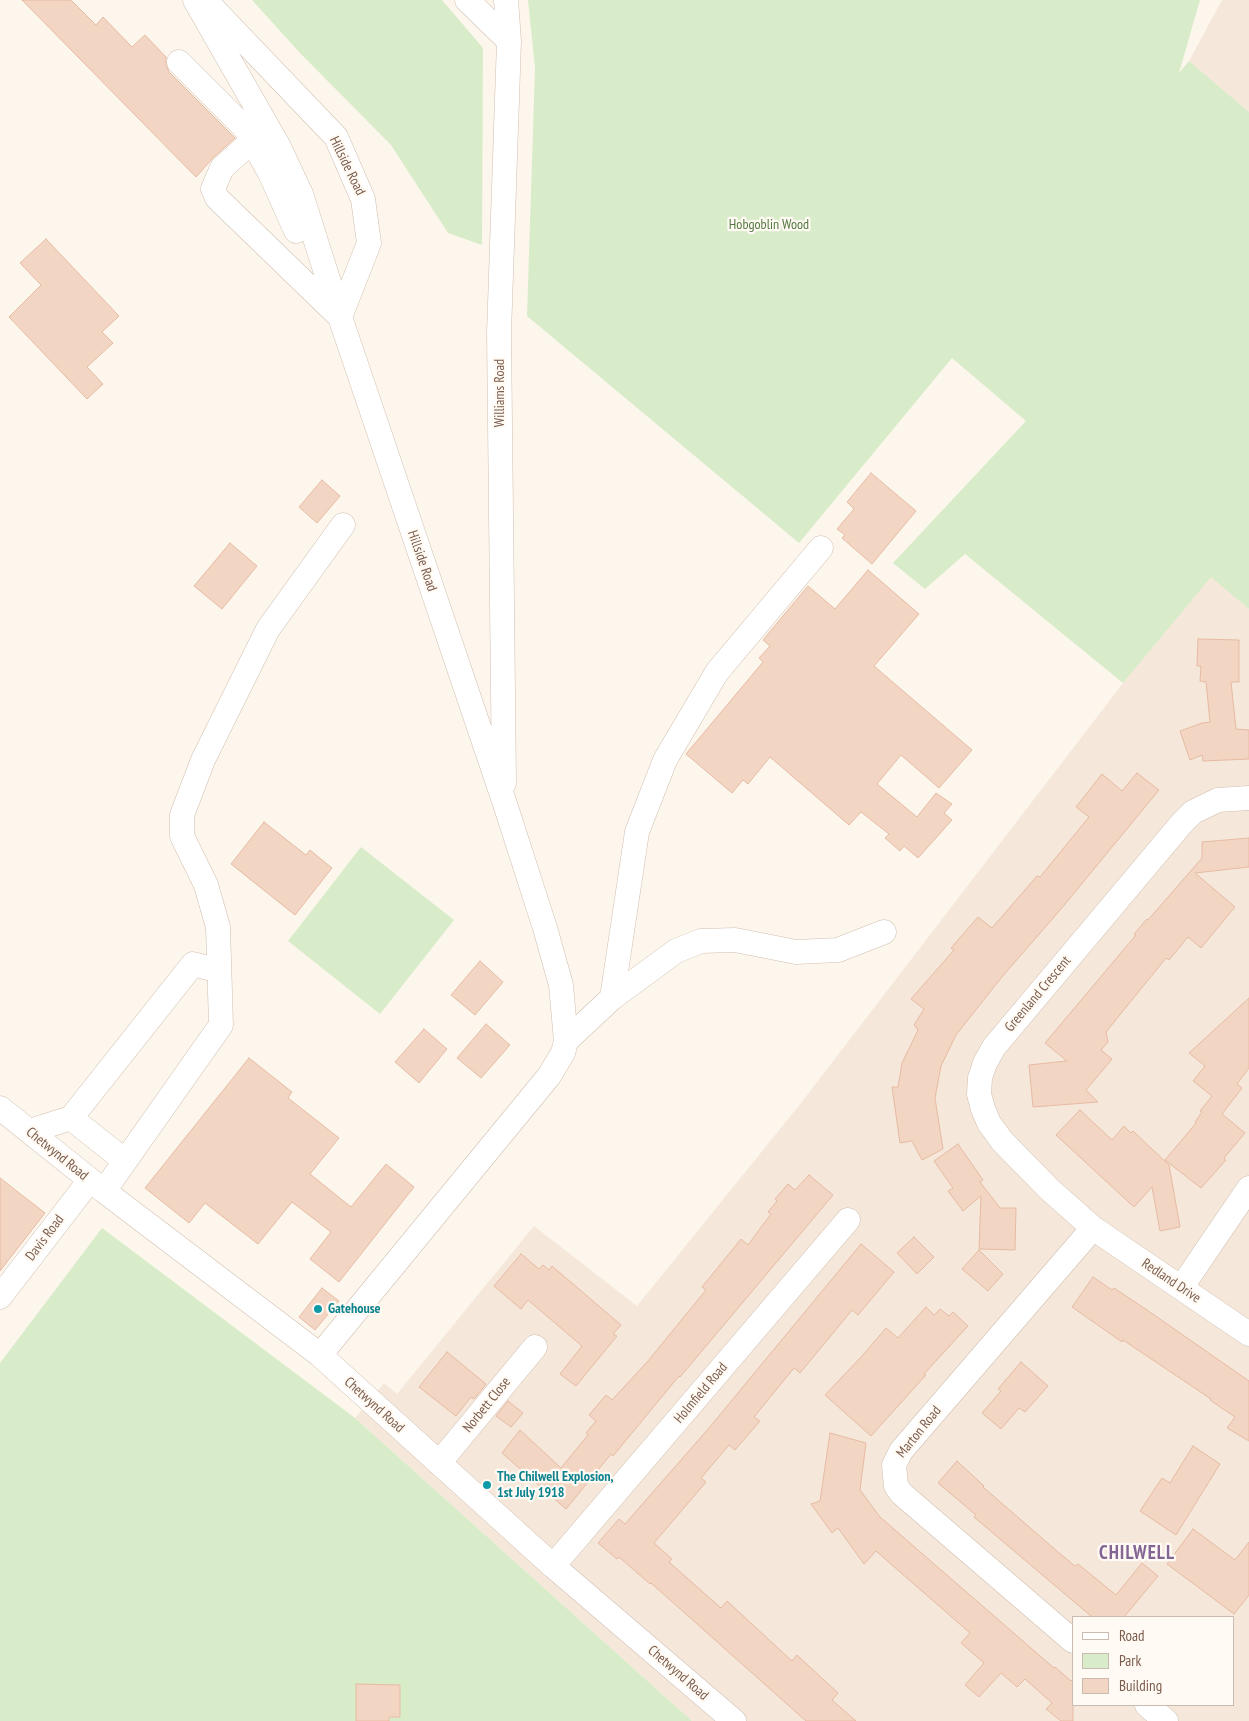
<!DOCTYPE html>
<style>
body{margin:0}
#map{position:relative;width:1249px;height:1721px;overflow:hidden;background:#fdf6ec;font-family:"PT Sans Narrow",sans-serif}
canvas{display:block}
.legend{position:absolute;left:1072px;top:1616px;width:162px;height:90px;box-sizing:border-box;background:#fffaf3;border:1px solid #cabbb1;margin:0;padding:6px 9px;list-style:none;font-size:15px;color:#7a5c4d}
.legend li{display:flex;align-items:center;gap:10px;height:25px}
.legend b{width:25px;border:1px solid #cabbb1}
</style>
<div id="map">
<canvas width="1249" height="1721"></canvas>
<ul class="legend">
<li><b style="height:6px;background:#fff"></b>Road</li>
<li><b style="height:14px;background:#d8ecc9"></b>Park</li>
<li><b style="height:14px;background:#f3d5c3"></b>Building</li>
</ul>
</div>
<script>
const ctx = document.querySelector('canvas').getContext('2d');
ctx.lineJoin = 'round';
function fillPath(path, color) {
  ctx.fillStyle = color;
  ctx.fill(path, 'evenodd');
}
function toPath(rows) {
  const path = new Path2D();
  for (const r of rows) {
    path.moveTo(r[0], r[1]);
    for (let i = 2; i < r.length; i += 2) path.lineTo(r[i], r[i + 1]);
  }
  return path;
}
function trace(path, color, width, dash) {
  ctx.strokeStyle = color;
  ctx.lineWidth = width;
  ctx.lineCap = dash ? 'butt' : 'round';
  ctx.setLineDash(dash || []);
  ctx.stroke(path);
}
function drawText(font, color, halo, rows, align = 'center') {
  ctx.font = font + ' "PT Sans Narrow",sans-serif';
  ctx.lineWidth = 4.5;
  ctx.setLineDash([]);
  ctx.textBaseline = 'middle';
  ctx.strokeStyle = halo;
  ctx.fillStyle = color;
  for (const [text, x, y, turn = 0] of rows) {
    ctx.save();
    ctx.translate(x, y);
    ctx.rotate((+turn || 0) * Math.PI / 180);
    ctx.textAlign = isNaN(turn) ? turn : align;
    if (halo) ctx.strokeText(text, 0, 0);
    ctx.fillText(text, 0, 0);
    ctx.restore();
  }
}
const residential = toPath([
 [1222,0,1249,0,1249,112,1189,61],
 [1211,576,1249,609,1249,1721,692,1721,355,1418,384,1383,397,1394,534,1226,637,1306,801,1103,1123,683],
 [1073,1617,1233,1617,1233,1705,1073,1705]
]);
const green = toPath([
 [252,0,442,0,483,48,482,245,448,233,391,145,300,53],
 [528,0,1200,0,1179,73,1189,61,1249,112,1249,609,1211,577,1123,683,965,554,925,589,893,563,1026,421,952,358,799,543,527,316,535,68],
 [361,847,454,920,380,1014,288,941],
 [102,1228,355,1418,692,1721,0,1721,0,1363]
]);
const building = toPath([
 [22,0,71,0,96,25,103,17,132,47,145,35,166,57,166,65,169,72,235,138,213,158,196,177,22,0],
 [46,239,119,316,102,332,113,343,87,367,103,384,87,399,9,317,41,285,20,263,46,239],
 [871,473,916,511,872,564,842,538,845,535,837,529,854,509,847,502,871,473],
 [322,480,340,496,317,523,299,507,322,480],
 [230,543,257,566,222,609,194,586,230,543],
 [868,570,919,614,874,666,972,750,939,788,901,755,877,784,917,817,936,793,952,804,944,813,952,820,918,858,904,846,900,851,885,838,889,834,861,812,849,825,770,757,748,784,743,780,732,793,686,754,763,662,759,658,770,646,763,640,808,586,835,609,868,570],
 [1198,639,1239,640,1239,682,1231,682,1236,729,1249,730,1249,759,1203,761,1202,755,1190,760,1180,731,1202,723,1210,722,1206,682,1200,681,1201,666,1197,666,1198,639],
 [1137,773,1159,790,1061,909,1001,978,956,1035,941,1066,935,1098,943,1149,922,1160,912,1141,900,1143,892,1087,898,1087,902,1063,918,1030,914,1025,924,1009,911,999,954,950,951,948,978,917,992,928,1037,876,1040,877,1089,817,1076,807,1102,774,1122,791,1137,773],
 [264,822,306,855,310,850,332,868,295,915,231,864,264,822],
 [1249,838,1249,867,1195,873,1235,907,1201,948,1188,937,1169,960,1166,958,1106,1032,1108,1042,1101,1050,1112,1059,1086,1090,1098,1102,1033,1107,1029,1065,1067,1061,1045,1043,1136,935,1134,934,1147,919,1148,920,1202,858,1202,842,1249,838],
 [480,961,503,982,475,1015,451,995,480,961],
 [1249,998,1249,1068,1237,1084,1242,1088,1222,1114,1245,1133,1224,1158,1226,1160,1201,1188,1165,1160,1196,1123,1195,1122,1202,1112,1200,1111,1212,1096,1193,1081,1205,1066,1189,1053,1249,998],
 [486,1024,510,1045,481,1078,457,1058,486,1024],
 [424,1029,447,1049,419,1083,395,1062,424,1029],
 [249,1058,292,1092,288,1098,339,1138,310,1174,351,1207,386,1164,414,1187,339,1282,310,1259,331,1232,292,1202,258,1244,205,1203,189,1223,145,1188,249,1058],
 [1080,1110,1112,1140,1124,1126,1131,1133,1133,1131,1169,1165,1180,1227,1160,1231,1152,1187,1134,1207,1056,1135,1080,1110],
 [958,1144,983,1180,980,1182,1000,1208,1016,1208,1015,1250,979,1249,981,1196,963,1211,948,1191,953,1188,934,1161,958,1144],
 [809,1175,833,1195,680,1377,679,1376,613,1456,611,1454,566,1509,502,1453,520,1430,561,1468,588,1435,586,1433,596,1421,589,1415,606,1395,612,1400,648,1361,706,1290,702,1287,741,1239,748,1245,771,1214,768,1212,777,1201,775,1199,788,1184,795,1190,809,1175],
 [0,1178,45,1213,0,1271,0,1178],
 [914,1237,934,1257,917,1274,897,1253,914,1237],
 [861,1244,894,1272,858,1315,852,1310,800,1373,794,1368,754,1417,760,1421,735,1450,729,1445,701,1478,706,1482,654,1543,672,1559,669,1562,721,1608,727,1601,792,1661,797,1655,838,1693,832,1700,856,1721,806,1721,651,1583,650,1584,619,1557,617,1559,598,1543,619,1519,625,1524,709,1428,861,1244],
 [979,1250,1003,1274,988,1291,962,1269,979,1250],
 [521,1254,539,1269,543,1265,549,1270,552,1266,621,1325,613,1334,617,1336,576,1386,560,1374,582,1346,528,1300,521,1309,494,1286,521,1254],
 [1093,1277,1112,1290,1114,1288,1147,1310,1249,1381,1249,1441,1227,1428,1235,1417,1210,1400,1211,1399,1123,1340,1122,1342,1072,1307,1093,1277],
 [322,1288,339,1301,315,1330,299,1317,322,1288],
 [926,1307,934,1315,940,1309,949,1316,953,1312,968,1326,924,1374,926,1375,871,1436,825,1395,862,1356,886,1328,898,1338,926,1307],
 [447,1352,486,1384,474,1399,471,1397,456,1416,419,1387,447,1352],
 [1021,1362,1048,1386,1025,1412,1019,1408,1001,1429,982,1413,1001,1391,998,1389,1021,1362],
 [508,1401,523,1413,511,1427,496,1416,508,1401],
 [830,1433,866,1443,860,1490,880,1517,1054,1668,1055,1667,1071,1681,1073,1679,1073,1721,1061,1721,1046,1709,1052,1703,1025,1679,1017,1687,1001,1673,979,1697,965,1685,984,1663,961,1643,970,1633,876,1551,864,1564,838,1528,832,1533,811,1504,820,1501,830,1433],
 [1193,1446,1220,1464,1176,1535,1140,1511,1162,1478,1170,1483,1193,1446],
 [957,1461,984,1486,983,1487,1058,1552,1075,1566,1078,1564,1116,1595,1142,1563,1158,1576,1124,1617,1092,1617,974,1517,976,1515,938,1483,957,1461],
 [1193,1529,1235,1560,1249,1542,1249,1595,1234,1614,1167,1564,1193,1529],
 [356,1684,400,1685,400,1717,389,1717,389,1721,356,1721,356,1684]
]);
const minor = toPath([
 [195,0,279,147,301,194,340,317,505,804,545,928,561,985,566,1041],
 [467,0,509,41,499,333,504,783],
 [506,0,509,41],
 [179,62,245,128,252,141,222,168,213,189,217,198,340,317,369,243,363,199,336,137,205,0],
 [252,141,270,173,296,231],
 [1249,798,1218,800,1193,812,1182,823,994,1047,985,1063,980,1078,979,1094,983,1109,989,1123,1002,1141,1049,1189,1093,1228,1249,1334],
 [612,998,637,832,665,760,717,672,821,548],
 [0,1108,104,1191,320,1355,553,1566,734,1721],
 [71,1118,125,1161],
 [30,1131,71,1118,193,964,219,971],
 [104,1191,221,1025,218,927,206,885,182,836,182,815,203,760,268,629,343,525],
 [1181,1288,1249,1188],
 [0,1297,90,1180],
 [320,1355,549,1076,563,1053,566,1041,612,998,676,951,701,941,735,940,796,952,838,950,884,932],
 [439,1463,535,1347],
 [553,1566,848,1220],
 [1073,1641,902,1494,896,1486,894,1465,901,1451,1093,1228],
 [1147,1705,1166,1721]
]);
const markers = [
 [318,1309,5,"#0f9aa8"],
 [487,1485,5,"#0f9aa8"]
];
const streetNames = [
 ["Hillside Road",347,166,64],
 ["Williams Road",500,393,-90],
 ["Hillside Road",422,561,71],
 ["Greenland Crescent",1038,994,-50],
 ["Chetwynd Road",57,1154,39],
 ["Davis Road",45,1238,-53],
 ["Redland Drive",1171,1281,34],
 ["Holmfield Road",701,1393,-50],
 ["Chetwynd Road",374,1405,42],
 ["Norbett Close",487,1405,-51],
 ["Marton Road",919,1432,-51],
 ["Chetwynd Road",678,1673,41]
];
const parkNames = [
 ["Hobgoblin Wood",769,225]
];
const cultureNames = [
 ["Gatehouse",328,1309],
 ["The Chilwell Explosion,",497,1477],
 ["1st July 1918",497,1493]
];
const districtNames = [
 ["CHILWELL",1137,1554]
];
fillPath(residential, '#f5e8da');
fillPath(green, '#d8ecc9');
fillPath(building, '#f3d5c3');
trace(building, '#e6bba3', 1);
trace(minor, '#d1beb0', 25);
trace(minor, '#fff', 24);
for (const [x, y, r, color] of markers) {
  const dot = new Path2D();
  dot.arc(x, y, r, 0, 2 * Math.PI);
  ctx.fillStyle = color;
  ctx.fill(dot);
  trace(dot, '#fffaf3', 2);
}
drawText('14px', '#7a5c4d', '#fffaf3', streetNames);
drawText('14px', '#537a41', '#fffaf3', parkNames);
drawText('bold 14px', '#0d838f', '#fffaf3', cultureNames, 'left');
ctx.letterSpacing = '1px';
drawText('bold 19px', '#846695', '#fffaf3', districtNames);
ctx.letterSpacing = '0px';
</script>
